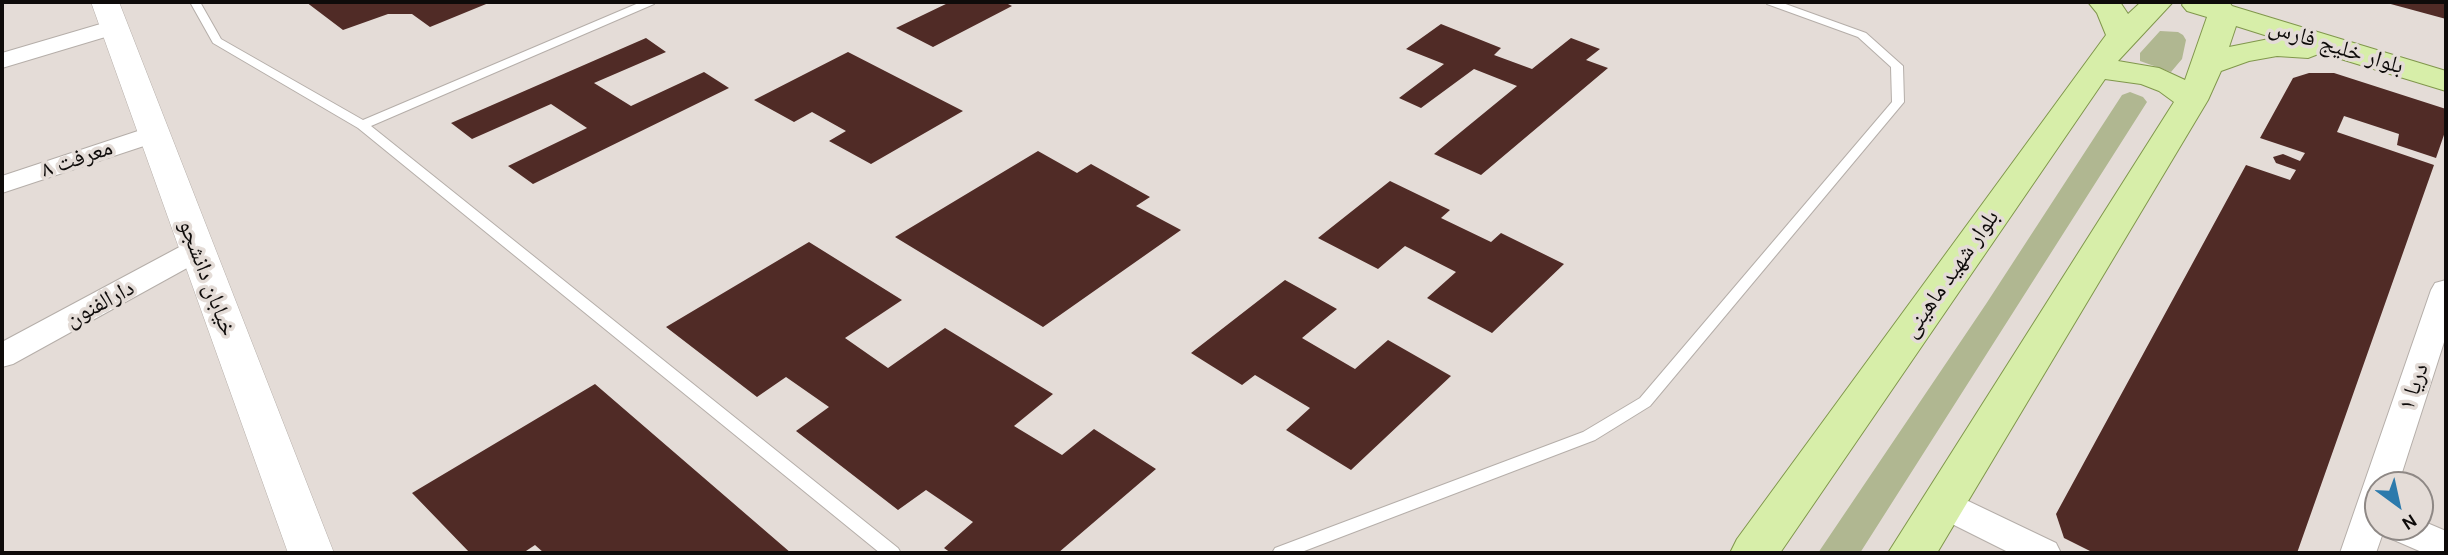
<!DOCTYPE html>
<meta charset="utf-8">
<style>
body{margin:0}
#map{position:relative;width:2448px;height:555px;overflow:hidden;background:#e4dcd7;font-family:Karla,sans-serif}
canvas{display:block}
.frame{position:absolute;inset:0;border:4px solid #0e0b0a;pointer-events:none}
.north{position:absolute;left:2364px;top:471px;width:70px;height:70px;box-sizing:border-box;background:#e4dcd7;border:2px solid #8e8885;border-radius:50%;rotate:147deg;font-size:19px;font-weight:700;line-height:28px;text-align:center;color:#0e0b0a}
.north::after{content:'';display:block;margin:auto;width:24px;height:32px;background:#2c7aac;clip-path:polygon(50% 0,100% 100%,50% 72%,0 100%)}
</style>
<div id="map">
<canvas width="2448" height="555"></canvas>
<div class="frame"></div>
<div class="north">N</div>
</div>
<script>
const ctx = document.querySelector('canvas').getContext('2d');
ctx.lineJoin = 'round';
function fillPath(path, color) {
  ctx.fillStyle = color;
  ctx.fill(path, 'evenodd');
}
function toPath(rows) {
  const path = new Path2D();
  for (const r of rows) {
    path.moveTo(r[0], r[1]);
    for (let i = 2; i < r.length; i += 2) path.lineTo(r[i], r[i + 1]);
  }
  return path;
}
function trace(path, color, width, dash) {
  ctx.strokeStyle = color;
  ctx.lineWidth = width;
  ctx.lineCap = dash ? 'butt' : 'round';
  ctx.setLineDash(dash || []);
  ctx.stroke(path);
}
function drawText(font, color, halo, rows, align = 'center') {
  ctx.font = font + ' Karla,"Noto Naskh Arabic",sans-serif';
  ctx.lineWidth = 7;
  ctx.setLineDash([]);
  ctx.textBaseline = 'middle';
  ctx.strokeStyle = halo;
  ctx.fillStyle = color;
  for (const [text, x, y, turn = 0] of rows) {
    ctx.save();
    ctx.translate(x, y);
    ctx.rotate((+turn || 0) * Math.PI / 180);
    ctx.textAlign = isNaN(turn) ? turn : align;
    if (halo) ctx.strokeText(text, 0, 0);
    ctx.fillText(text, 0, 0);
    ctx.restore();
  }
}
const green = toPath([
 [2160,31,2178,32,2183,35,2186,40,2182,59,2171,72,2140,61,2140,53],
 [2130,92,2143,97,2147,102,1860,553,1818,553,1986,304,2122,95]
]);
const building = toPath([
 [306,2,491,2,430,27,412,14,388,14,343,30],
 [950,2,1004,2,1012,6,933,47,896,28],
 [2387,2,2446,2,2446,19,2387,3],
 [1441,24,1501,48,1494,55,1532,69,1571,38,1600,49,1586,60,1608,68,1481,175,1434,154,1517,86,1474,69,1421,108,1399,98,1444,64,1406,49],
 [646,38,666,52,594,83,631,106,704,72,729,88,533,184,508,166,587,128,551,104,472,139,451,123],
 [848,52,922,90,963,111,871,164,829,141,846,131,812,112,794,122,754,100],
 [2309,73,2334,73,2446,109,2446,129,2436,158,2397,145,2399,134,2344,116,2337,132,2434,165,2297,553,2094,553,2064,538,2056,514,2246,165,2290,180,2296,170,2276,163,2273,157,2283,154,2300,161,2305,153,2260,138,2293,78],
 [1038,151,1077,173,1091,164,1150,197,1136,206,1181,230,1043,327,895,237],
 [1390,181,1450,210,1441,218,1491,242,1501,233,1564,264,1492,333,1427,298,1456,272,1405,246,1378,269,1318,238],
 [809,242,902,300,845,338,888,368,945,328,1053,394,1014,426,1062,455,1094,429,1156,469,1058,553,951,553,944,548,973,522,926,490,898,510,796,431,829,407,786,377,757,397,666,327],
 [1285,280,1337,309,1302,338,1355,369,1388,340,1451,376,1351,470,1286,430,1310,408,1255,375,1242,385,1191,353],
 [595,384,791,553,544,553,535,545,523,553,470,553,412,493]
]);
const service = toPath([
 [190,2,200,2,221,39,363,120,641,2,655,2,654,4,371,126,898,548,901,553,880,553,358,128,213,43,190,2],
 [1766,2,1780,2,1866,33,1903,66,1904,102,1650,406,1595,440,1299,553,1272,553,1275,548,1583,432,1640,398,1892,102,1891,67,1858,37,1767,4,1766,2]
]);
const minor = toPath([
 [114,20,122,22,126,27,122,32,2,68,2,53,114,20],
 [153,126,162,128,166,134,162,140,2,193,2,176,153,126],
 [197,241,207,243,212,250,207,257,13,364,2,367,2,342,187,243,197,241],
 [2446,280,2446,336,2398,485,2378,485,2378,527,2420,527,2420,520,2446,531,2446,553,2424,553,2387,537,2384,530,2376,553,2340,553,2431,290,2435,283,2446,280],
 [1943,489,2056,543,2061,553,2010,553,1930,513,1925,503,1930,493,1943,489]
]);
const tertiary = toPath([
 [91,2,119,2,334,553,288,553,91,2]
]);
const primary = toPath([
 [2088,2,2120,2,2128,14,2141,2,2173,2,2118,61,2159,68,2185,80,2207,17,2187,11,2182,5,2184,2,2229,2,2232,6,2446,71,2446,91,2321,53,2308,58,2277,56,2249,61,2221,71,2208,100,1937,553,1888,553,2174,102,2159,91,2141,84,2105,79,1780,553,1730,553,1737,539,2106,35,2097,13,2088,2],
 [2236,26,2274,38,2229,47,2236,26]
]);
const streetNames = [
 ["بلوار خلیج‌ فارس",2336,47,17],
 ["معرفت ۸",77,159,-19],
 ["بلوار شهید ماهینی",1951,274,-55],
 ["خیابان دانشجو",207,278,69],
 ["دارالفنون",100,304,-28],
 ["دریا ۱",2414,387,-71]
];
fillPath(green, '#b0b791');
fillPath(building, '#502b26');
trace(service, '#b5aea9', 2);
trace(minor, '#b5aea9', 2);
trace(tertiary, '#b5aea9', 1);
trace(primary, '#80974c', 2);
fillPath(service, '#fff');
fillPath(minor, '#fff');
fillPath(tertiary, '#fff');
fillPath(primary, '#d7eea9');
drawText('23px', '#0e0b0a', '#e4dcd7', streetNames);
</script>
